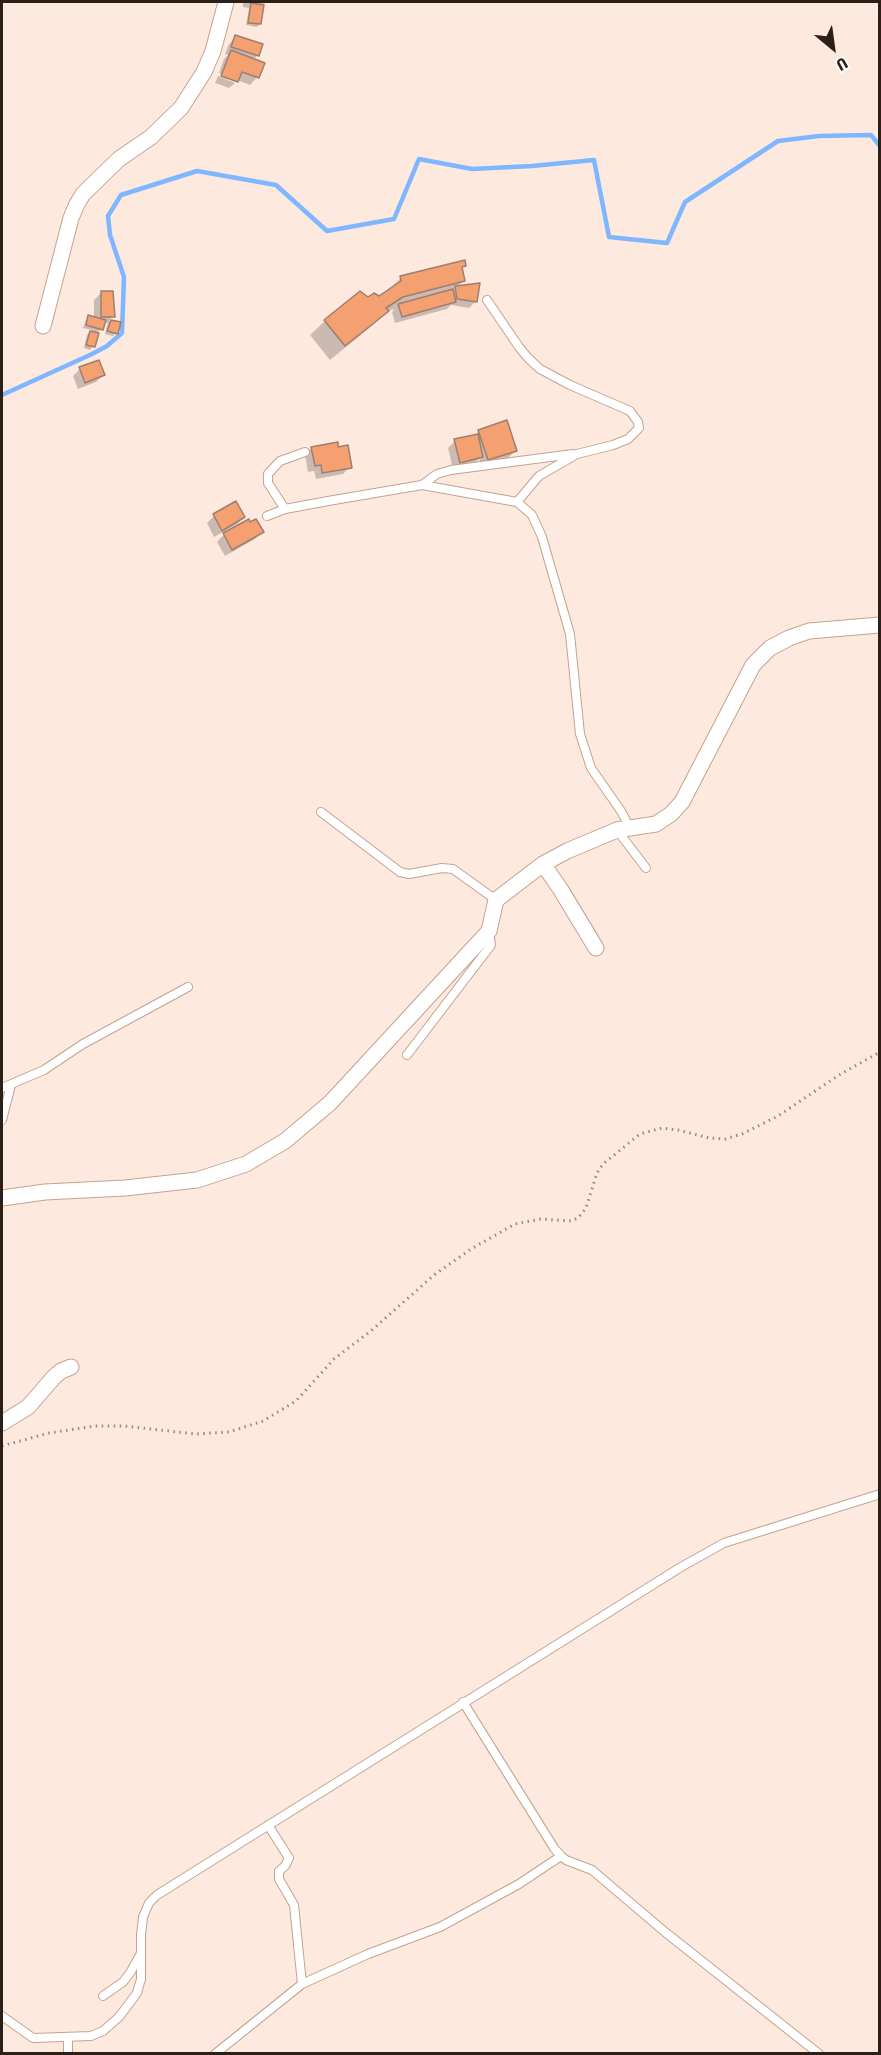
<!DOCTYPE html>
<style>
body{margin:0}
#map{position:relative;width:881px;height:2055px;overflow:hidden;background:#fee9de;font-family:"Fira Sans Condensed",sans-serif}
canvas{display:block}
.frame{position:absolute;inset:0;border:3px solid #2b1f18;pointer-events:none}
.north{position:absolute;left:803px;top:18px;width:60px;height:60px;-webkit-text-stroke:4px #fbfbfb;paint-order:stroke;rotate:151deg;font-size:16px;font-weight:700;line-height:24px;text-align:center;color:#2b1f18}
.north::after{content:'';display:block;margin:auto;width:21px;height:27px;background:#2b1f18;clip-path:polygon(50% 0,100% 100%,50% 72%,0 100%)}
</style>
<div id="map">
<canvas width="881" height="2055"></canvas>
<div class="frame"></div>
<div class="north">U</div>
</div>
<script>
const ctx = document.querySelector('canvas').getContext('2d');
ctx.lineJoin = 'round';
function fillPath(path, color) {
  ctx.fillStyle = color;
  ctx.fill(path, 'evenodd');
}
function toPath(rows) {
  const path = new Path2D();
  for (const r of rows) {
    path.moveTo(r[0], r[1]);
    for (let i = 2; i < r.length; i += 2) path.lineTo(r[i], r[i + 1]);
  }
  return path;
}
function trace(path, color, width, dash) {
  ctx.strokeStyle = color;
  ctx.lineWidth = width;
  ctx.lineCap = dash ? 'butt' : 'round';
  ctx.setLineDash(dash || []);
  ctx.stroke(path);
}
const shadow = toPath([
 [243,2,266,2,263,5,260,24,257,27,246,25,249,8,243,7],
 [236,37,258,55,253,60,263,64,257,77,250,85,237,80,235,82,235,79,219,73,224,59,228,55,225,54,229,44],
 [218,76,235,83,229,88,215,83],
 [464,266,461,269,463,281,457,287,476,301,469,308,451,305,447,309,395,323,392,312,395,309,387,311,373,325,330,360,310,335,325,321,360,293,368,299,379,298,401,278],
 [101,293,113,316,109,321,119,323,116,333,113,336,105,334,108,323,103,323,102,329,97,332,93,346,90,350,84,348,87,335,92,330,83,328,86,320,89,317,94,318,94,300],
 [80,369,103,375,96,382,78,389,73,376],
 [479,431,515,451,508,458,481,466,479,459,475,463,453,469,448,448,455,441,474,436],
 [312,448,337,449,350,467,343,474,316,479,314,471,308,472,305,455],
 [236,503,244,517,237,524,214,537,207,523,214,516],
 [228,530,262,532,255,539,225,556,217,542]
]);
const stream = toPath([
 [2,395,92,354,107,346,122,333,124,277,110,235,108,216,121,195,197,171,276,185,327,231,394,219,419,159,472,169,532,166,594,160,609,237,667,243,685,202,778,141,819,136,871,135,880,146]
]);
const building = toPath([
 [251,3,264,5,261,24,248,23,251,3],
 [235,35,263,44,259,56,231,47,235,35],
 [231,50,265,63,259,78,242,72,238,82,221,76,231,50],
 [465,260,466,266,462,267,465,281,403,297,386,308,389,311,345,346,324,320,360,291,368,297,374,293,379,296,401,281,400,276,465,260],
 [480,283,477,302,457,299,455,286,480,283],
 [453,289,456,302,402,317,398,304,453,289],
 [101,291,113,291,115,317,101,317,101,291],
 [88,315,106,320,103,330,86,325,88,315],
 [111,320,121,322,118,334,107,331,111,320],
 [90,331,99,333,95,347,86,345,90,331],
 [99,360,105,375,85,383,79,367,99,360],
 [507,420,517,451,488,460,478,430,507,420],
 [478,434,483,457,460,463,454,439,478,434],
 [338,442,338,447,348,445,352,468,322,473,321,465,315,466,311,447,338,442],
 [236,501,245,517,222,531,213,514,236,501],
 [249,519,250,522,256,519,264,532,232,550,223,533,249,519]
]);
const path = toPath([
 [2,1446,49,1433,95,1426,124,1426,196,1434,229,1432,263,1421,296,1401,334,1359,372,1330,434,1275,471,1249,515,1224,541,1219,572,1221,579,1217,586,1208,597,1173,603,1164,640,1134,662,1128,678,1130,709,1138,725,1139,742,1134,778,1116,839,1075,880,1052]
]);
const lane = toPath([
 [487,300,519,347,528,358,540,369,570,385,630,411,638,422,639,428,628,439,613,445,577,454,539,476,517,502],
 [422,485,437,474,451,470,573,454],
 [285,509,268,483,268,474,280,461,305,452],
 [267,516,285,509,328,501,422,485,517,502,532,515,542,537,570,634,580,734,591,768,621,811,630,828],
 [321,812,400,872,409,874,442,868,453,869,496,900],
 [617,830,646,868],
 [407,1055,491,945,489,932],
 [2,1088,44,1070,83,1044,188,987],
 [2,1120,11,1085],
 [463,1702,554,1848,561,1856,566,1860,592,1870,665,1932,819,2054],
 [268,1825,289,1858,285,1866,279,1871,279,1879,294,1905,302,1984],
 [103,1996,123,1982,130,1973,140,1955],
 [2,2016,33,2038,91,2036,103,2031,119,2017,137,1993,141,1979,141,1935,143,1917,149,1903,157,1895,681,1567,724,1543,880,1494],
 [68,2054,68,2038],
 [215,2054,302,1984,368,1954,440,1927,519,1884,561,1856]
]);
const street = toPath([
 [43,326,71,218,77,204,83,194,119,159,151,137,181,108,204,72,213,51,226,2],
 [543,864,561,890,596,948],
 [2,1198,45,1192,125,1188,197,1180,246,1164,285,1141,330,1103,489,931,496,900,543,864,567,851,617,830,656,824,671,814,682,802,753,665,770,648,789,638,809,631,880,625],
 [2,1423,28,1407,54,1377,61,1371,71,1367]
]);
fillPath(shadow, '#0003');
trace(stream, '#7eb7ff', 4.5);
fillPath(building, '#f5a070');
trace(building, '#9e7e6e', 1.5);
trace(lane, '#c3a291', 10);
trace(street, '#c3a291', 17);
trace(path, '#9a8980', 3, [1.5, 4.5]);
trace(lane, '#fff', 8);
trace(street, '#fff', 15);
</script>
